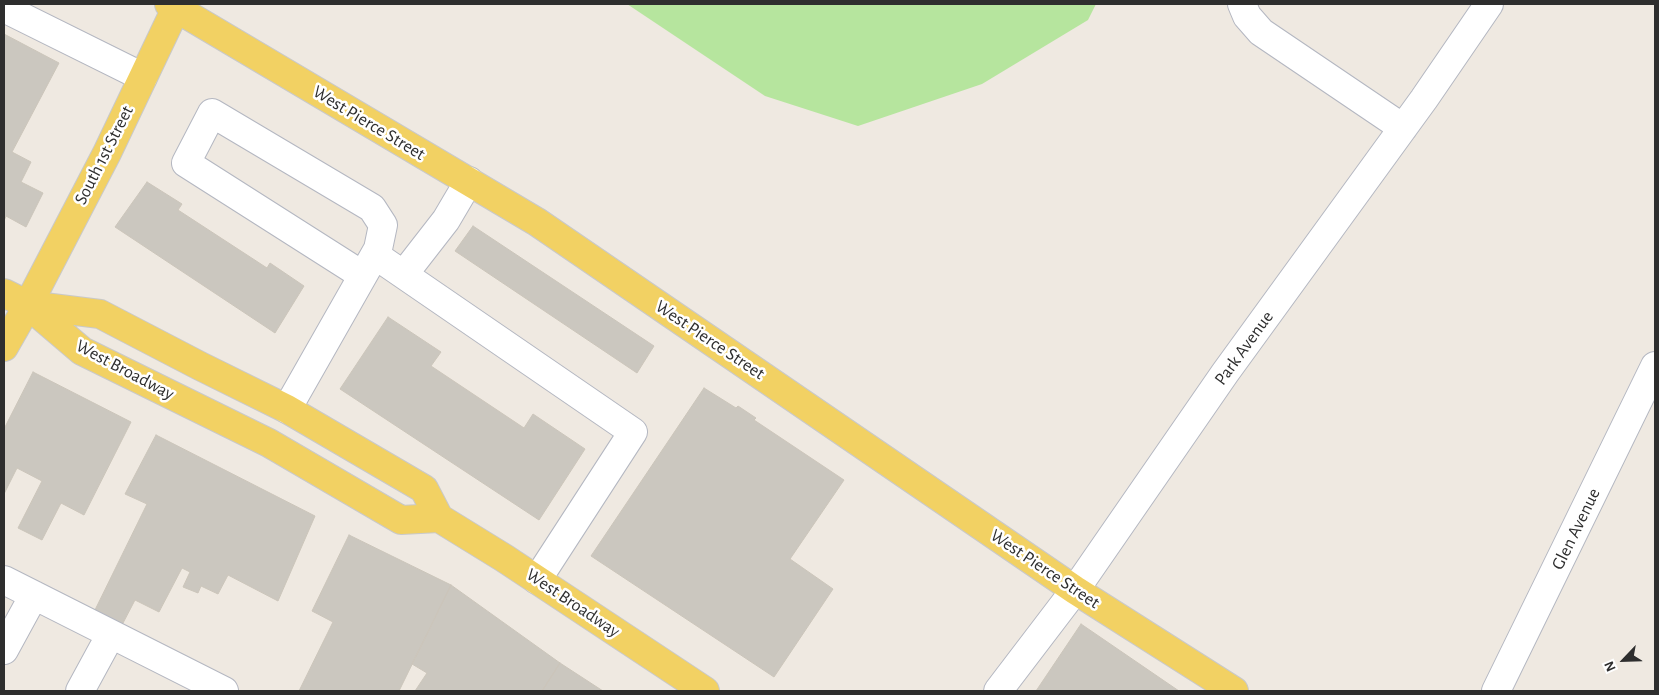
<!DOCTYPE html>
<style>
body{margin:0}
#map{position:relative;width:1659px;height:695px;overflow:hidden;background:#efe9e1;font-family:"Alegreya Sans",sans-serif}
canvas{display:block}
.frame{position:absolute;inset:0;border:5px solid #2e2e2e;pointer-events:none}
.north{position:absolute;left:1599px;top:635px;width:50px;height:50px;-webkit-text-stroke:4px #fff;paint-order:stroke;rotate:246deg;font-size:14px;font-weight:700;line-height:20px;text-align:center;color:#2e2e2e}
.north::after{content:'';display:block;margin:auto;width:18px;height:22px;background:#2e2e2e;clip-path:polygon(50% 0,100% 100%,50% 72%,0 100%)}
</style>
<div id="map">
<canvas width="1659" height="695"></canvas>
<div class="frame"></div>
<div class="north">N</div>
</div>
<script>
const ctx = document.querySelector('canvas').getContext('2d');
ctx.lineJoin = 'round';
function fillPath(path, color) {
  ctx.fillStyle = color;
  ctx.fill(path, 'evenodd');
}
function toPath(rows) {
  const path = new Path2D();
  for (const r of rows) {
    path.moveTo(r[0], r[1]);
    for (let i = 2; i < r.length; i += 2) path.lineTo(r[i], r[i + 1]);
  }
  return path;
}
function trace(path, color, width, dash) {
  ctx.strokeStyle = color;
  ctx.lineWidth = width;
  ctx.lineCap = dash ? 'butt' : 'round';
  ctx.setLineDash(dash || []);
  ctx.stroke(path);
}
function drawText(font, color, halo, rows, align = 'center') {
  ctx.font = font + ' "Alegreya Sans",sans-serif';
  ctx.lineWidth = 5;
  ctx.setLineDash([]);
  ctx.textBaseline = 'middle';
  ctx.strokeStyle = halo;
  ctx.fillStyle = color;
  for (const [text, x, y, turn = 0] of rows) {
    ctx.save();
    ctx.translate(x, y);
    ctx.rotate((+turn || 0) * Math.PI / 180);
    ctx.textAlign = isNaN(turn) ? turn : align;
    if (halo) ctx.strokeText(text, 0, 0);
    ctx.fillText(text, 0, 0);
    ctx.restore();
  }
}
const green = toPath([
 [627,4,1096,4,1088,20,982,84,858,126,765,96]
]);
const building = toPath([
 [4,34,59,63,12,152,31,162,21,182,43,193,26,227,6,216,4,221,4,34],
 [147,182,182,204,178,210,267,268,270,263,304,286,275,333,115,227,147,182],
 [473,226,654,346,637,373,455,251,473,226],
 [388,317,441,352,431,366,524,428,533,414,585,449,539,520,340,389,388,317],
 [33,372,131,422,84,515,61,503,42,540,18,528,42,481,17,468,4,494,4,429,33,372],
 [704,388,736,408,738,406,756,418,754,420,844,480,790,559,833,589,774,677,591,556,704,388],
 [156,435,315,516,278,601,228,575,218,594,201,586,198,593,183,587,190,572,182,568,159,612,135,600,122,625,94,612,147,504,125,494,156,435],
 [349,535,451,585,399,691,299,691,333,622,312,611,349,535],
 [451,585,560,663,542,691,415,691,427,673,412,664,451,585],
 [1081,624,1179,691,1036,691,1081,624],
 [560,663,603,691,542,691,560,663]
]);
const minor = toPath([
 [1242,4,1247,16,1261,32,1403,128],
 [4,8,143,77],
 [375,255,633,432,537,580],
 [404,274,446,220,469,181],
 [287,409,378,249,383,225,372,208,212,113,186,163,362,275],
 [4,580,224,691],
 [4,650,34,595],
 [80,691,111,634],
 [998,691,1075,590,1225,373,1424,99,1489,4],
 [1496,691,1655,366]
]);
const major = toPath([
 [169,4,537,222,1075,590,1234,691],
 [4,293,28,305,82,351,269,443,401,520,439,518],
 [28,305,100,314,200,366,287,409,424,489,439,518,504,558,705,691],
 [4,347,28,305,107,153,178,4]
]);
const streetNames = [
 ["West Pierce Street",369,123,31],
 ["South 1st Street",104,155,-63],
 ["West Pierce Street",710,340,34],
 ["Park Avenue",1244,348,-54],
 ["West Broadway",125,370,28],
 ["Glen Avenue",1576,529,-64],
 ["West Pierce Street",1045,569,34],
 ["West Broadway",573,603,34]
];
fillPath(green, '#b6e59e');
fillPath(building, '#cbc7bf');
trace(building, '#cbc5ba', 1);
trace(minor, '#b4b7c1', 30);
trace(major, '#c9c9c9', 30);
trace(minor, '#fff', 28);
trace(major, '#f2d163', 28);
drawText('18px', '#2e2e2e', '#fff', streetNames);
</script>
